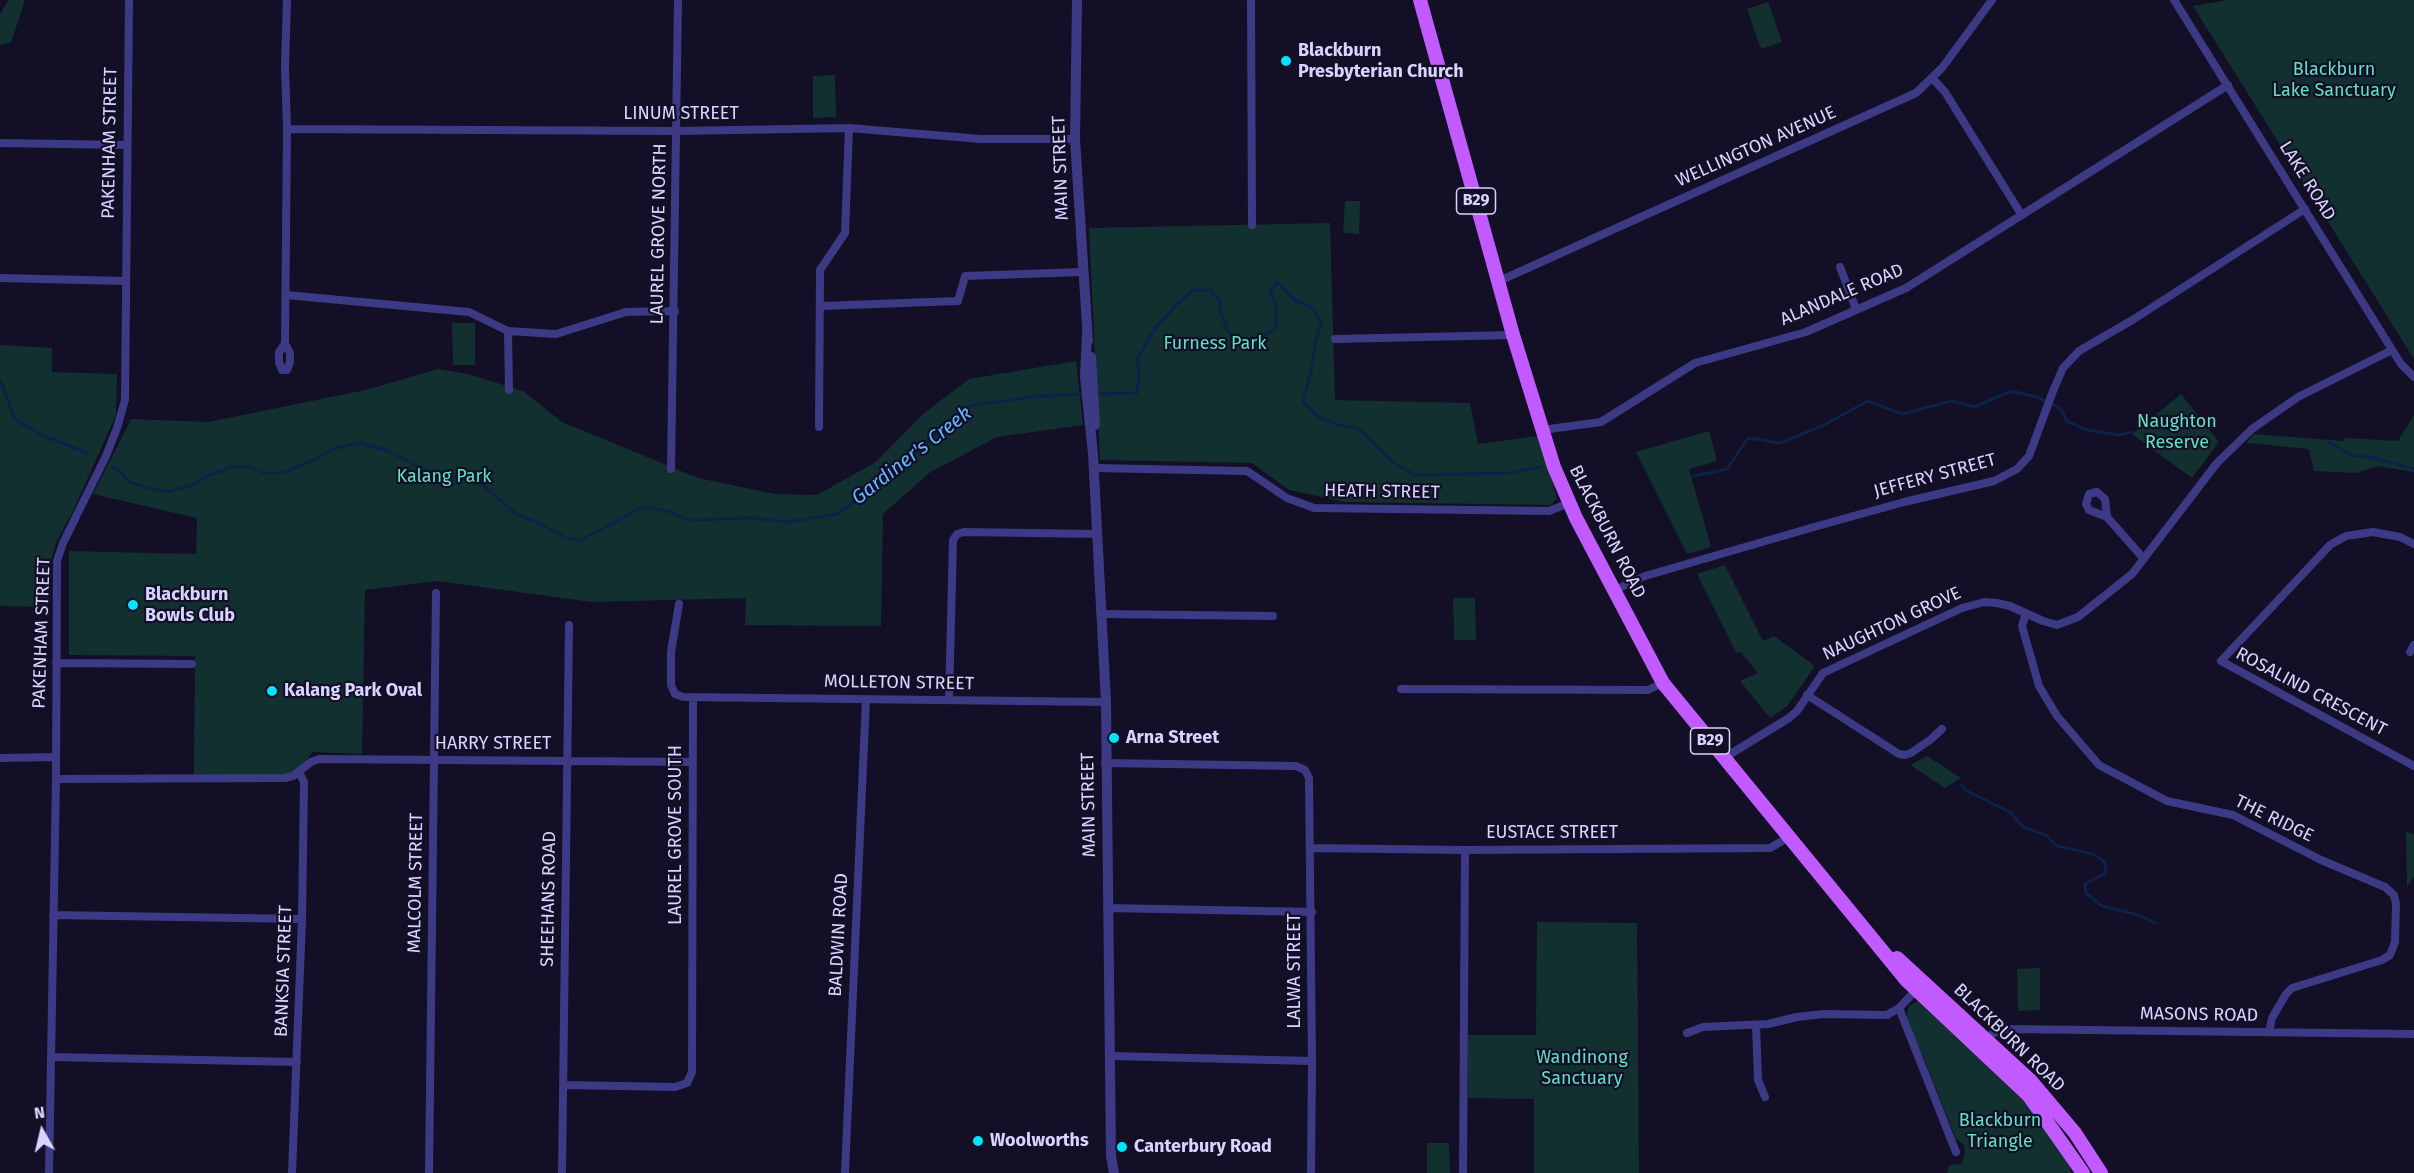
<!DOCTYPE html>
<style>
body{margin:0}
#map{position:relative;width:2414px;height:1173px;overflow:hidden;background:#130f26;font-family:"Fira Sans",sans-serif}
canvas{display:block}
.north{position:absolute;left:12px;top:1101px;width:60px;height:60px;-webkit-text-stroke:4px #130f26;paint-order:stroke;rotate:352deg;font-size:16px;font-weight:700;line-height:24px;text-align:center;color:#d9d4ff}
.north::after{content:'';display:block;margin:auto;width:21px;height:27px;background:#d9d4ff;clip-path:polygon(50% 0,100% 100%,50% 72%,0 100%)}
</style>
<div id="map">
<canvas width="2414" height="1173"></canvas>
<div class="north">N</div>
</div>
<script>
const ctx = document.querySelector('canvas').getContext('2d');
ctx.lineJoin = 'round';
function fillPath(path, color) {
  ctx.fillStyle = color;
  ctx.fill(path, 'evenodd');
}
function toPath(rows) {
  const path = new Path2D();
  for (const r of rows) {
    path.moveTo(r[0], r[1]);
    for (let i = 2; i < r.length; i += 2) path.lineTo(r[i], r[i + 1]);
  }
  return path;
}
function trace(path, color, width, dash) {
  ctx.strokeStyle = color;
  ctx.lineWidth = width;
  ctx.lineCap = dash ? 'butt' : 'round';
  ctx.setLineDash(dash || []);
  ctx.stroke(path);
}
function drawText(font, color, halo, rows, align = 'center') {
  ctx.font = font + ' "Fira Sans",sans-serif';
  ctx.lineWidth = 4.5;
  ctx.setLineDash([]);
  ctx.textBaseline = 'middle';
  ctx.strokeStyle = halo;
  ctx.fillStyle = color;
  for (const [text, x, y, turn = 0] of rows) {
    ctx.save();
    ctx.translate(x, y);
    ctx.rotate((+turn || 0) * Math.PI / 180);
    ctx.textAlign = isNaN(turn) ? turn : align;
    if (halo) ctx.strokeText(text, 0, 0);
    ctx.fillText(text, 0, 0);
    ctx.restore();
  }
}
const green = toPath([
 [9,0,25,0,11,43,0,45,0,14],
 [2228,0,2414,0,2414,359,2193,6],
 [1768,2,1782,42,1761,49,1747,9],
 [835,75,836,117,813,118,813,76],
 [1345,201,1360,201,1359,234,1343,233],
 [1330,223,1335,400,1470,403,1478,444,1538,436,1557,498,1551,505,1345,502,1289,490,1252,463,1100,460,1089,228],
 [452,323,475,323,475,365,453,365],
 [0,345,52,348,52,372,117,374,116,415,73,511,56,543,50,564,48,607,0,606],
 [1076,361,1083,425,997,437,929,473,883,514,881,626,745,625,746,598,592,602,437,581,365,590,362,754,312,752,299,772,293,776,194,775,195,656,69,655,69,551,196,554,197,518,93,494,131,419,208,422,366,390,438,369,468,374,523,391,562,422,698,478,775,494,817,495,876,462,923,414,969,379],
 [2181,394,2219,442,2192,478,2132,434],
 [2414,415,2414,472,2377,466,2357,473,2314,471,2309,449,2246,443,2254,434,2343,441,2345,438,2398,441],
 [1709,431,1717,461,1689,469,1711,547,1687,554,1636,452],
 [1725,565,1763,641,1774,636,1815,666,1787,706,1770,718,1740,681,1758,673,1741,652,1736,653,1697,574],
 [1453,598,1475,598,1476,640,1454,640],
 [1927,756,1961,778,1945,788,1910,765],
 [2406,831,2414,835,2414,877,2407,887],
 [1537,922,1637,923,1639,1173,1534,1173,1534,1099,1468,1098,1468,1035,1536,1035],
 [2040,968,2040,1010,2018,1011,2017,969],
 [1918,1001,1922,1002,2032,1108,2069,1160,2071,1173,1947,1173,1949,1165,1961,1164,1965,1154,1964,1145,1956,1139,1923,1056,1905,1023,1909,1006],
 [1427,1143,1449,1143,1450,1173,1427,1173]
]);
const stream = toPath([
 [0,379,15,420,44,436,87,453],
 [1094,394,1137,393,1139,373,1137,360,1153,331,1177,304,1194,290,1211,290,1220,302,1221,314,1228,331,1237,343,1243,346,1275,330,1277,308,1270,292,1278,282,1296,301,1313,308,1322,324,1315,342,1312,368,1303,402,1318,417,1338,425,1358,428,1394,463,1415,475,1508,473,1541,467],
 [2329,442,2351,455,2375,458,2414,469],
 [113,467,121,472,129,482,148,488,169,492,193,485,207,476,232,467,251,467,264,473,282,473,310,462,336,448,359,443,388,451,435,475,476,479,516,514,545,526,566,538,581,540,643,507,668,511,686,520,752,518,788,522,837,514,859,499,969,406,1038,396,1085,394],
 [1694,476,1727,469,1748,438,1780,443,1822,426,1868,401,1902,414,1952,401,1974,407,2011,391,2037,397,2060,408,2067,421,2087,430,2119,435,2131,432],
 [1961,785,1967,791,2010,812,2023,827,2046,835,2057,846,2093,854,2104,861,2106,873,2085,884,2086,893,2102,906,2139,915,2155,923]
]);
const minor = toPath([
 [1251,0,1252,225],
 [2174,0,2401,364,2414,377],
 [1933,79,1945,92,2021,214],
 [287,129,677,131,849,128,981,139,1075,139],
 [0,143,126,145],
 [1840,267,1856,309],
 [0,278,126,281],
 [1499,281,1916,93,1942,68,1992,0],
 [286,295,469,312,508,331,556,334,626,312,675,311],
 [821,306,958,301,965,276,1082,272],
 [508,331,509,390],
 [1335,339,1513,335],
 [285,344,287,129,285,66,287,0],
 [285,344,290,353,290,362,287,370,282,370,279,362,279,352,285,344],
 [819,427,820,270,845,233,849,128],
 [1542,430,1601,422,1695,363,1806,332,1906,288,2228,85],
 [1094,468,1247,471,1287,498,1314,508,1549,511,1569,503],
 [671,469,678,0],
 [2107,517,2105,499,2097,492,2089,494,2086,504,2089,510,2107,517,2144,559],
 [2414,544,2400,537,2373,532,2346,536,2330,545,2221,661,2414,766],
 [1615,590,1645,576,1814,527,1904,502,1994,481,2017,469,2029,456,2053,391,2063,368,2079,351,2134,319,2305,209],
 [679,604,671,652,671,685,675,694,683,697,1106,702],
 [2026,613,2022,626,2039,686,2057,716,2099,765,2167,801,2233,815,2321,860,2385,887,2394,895,2396,904,2395,942,2390,955,2382,960,2292,988,2286,994,2272,1018,2269,1032],
 [1103,614,1273,616],
 [2410,652,2414,645],
 [56,663,192,664],
 [1401,689,1648,690,1663,683],
 [1807,695,1899,754,1905,755,1911,753,1930,740,1942,729],
 [949,700,953,540,957,534,964,532,1098,534],
 [0,758,56,757],
 [1724,758,1789,718,1797,711,1823,673,1962,608,1984,602,1997,603,2010,606,2043,621,2057,625,2078,617,2132,574,2217,463,2252,429,2298,397,2392,350],
 [1105,763,1296,766,1305,770,1309,778,1312,1061,1311,1173],
 [56,779,285,778,293,776,311,762,319,759,692,762],
 [1311,848,1465,850,1770,848,1789,837],
 [1107,908,1312,912],
 [53,915,302,919],
 [1899,1008,1956,1152],
 [1756,1025,1758,1080,1765,1097],
 [1687,1033,1703,1027,1768,1024,1797,1017,1824,1014,1887,1015,1899,1008,1916,990],
 [1986,1038,1994,1033,2007,1029,2414,1034],
 [1110,1056,1312,1061],
 [51,1057,297,1062],
 [564,1085,675,1087,687,1083,692,1072,693,697],
 [49,1173,56,779,57,561,63,543,106,456,117,428,125,400,129,0],
 [292,1173,302,919,304,782,299,772],
 [429,1173,436,593],
 [562,1173,569,625],
 [845,1173,866,699],
 [1463,1173,1465,850]
]);
const tertiary = toPath([
 [1077,0,1075,139,1088,341],
 [1087,334,1085,377,1093,454,1106,702,1111,1156,1114,1173],
 [1091,357,1095,425]
]);
const primary = toPath([
 [1420,0,1513,335,1554,467,1576,518,1663,683,1907,981,2029,1096,2083,1173],
 [1897,958,2031,1081,2075,1133,2101,1173]
]);
const markers = [
 [1286,61,6,"#00e5ff"],
 [133,605,6,"#00e5ff"],
 [272,691,6,"#00e5ff"],
 [1114,738,6,"#00e5ff"],
 [978,1141,6,"#00e5ff"],
 [1122,1147,6,"#00e5ff"]
];
const shields = [
 [1476,201,39],
 [1710,741,39]
];
const shieldNames = [
 ["B29",1476,201],
 ["B29",1710,741]
];
const poiNames = [
 ["Blackburn",1298,51],
 ["Presbyterian Church",1298,72],
 ["Blackburn",145,595],
 ["Bowls Club",145,616],
 ["Kalang Park Oval",284,691],
 ["Arna Street",1126,738],
 ["Woolworths",990,1141],
 ["Canterbury Road",1134,1147]
];
const parkNames = [
 ["Blackburn",2334,70],
 ["Lake Sanctuary",2334,91],
 ["Furness Park",1215,344],
 ["Naughton",2177,422],
 ["Reserve",2177,443],
 ["Kalang Park",444,477],
 ["Wandinong",1582,1058],
 ["Sanctuary",1582,1079],
 ["Blackburn",2000,1121],
 ["Triangle",2000,1142]
];
const streetNames = [
 ["LINUM STREET",681,114],
 ["PAKENHAM STREET",110,143,-89],
 ["WELLINGTON AVENUE",1756,147,-24],
 ["MAIN STREET",1061,168,-92],
 ["LAKE ROAD",2307,181,58],
 ["LAUREL GROVE NORTH",659,234,-89],
 ["ALANDALE ROAD",1842,295,-23],
 ["JEFFERY STREET",1935,476,-15],
 ["HEATH STREET",1382,492,1],
 ["BLACKBURN ROAD",1607,532,63],
 ["NAUGHTON GROVE",1892,624,-25],
 ["PAKENHAM STREET",42,633,-88],
 ["MOLLETON STREET",899,683,1],
 ["ROSALIND CRESCENT",2311,692,28],
 ["HARRY STREET",493,744],
 ["MAIN STREET",1089,805,-91],
 ["THE RIDGE",2274,819,26],
 ["EUSTACE STREET",1552,833],
 ["LAUREL GROVE SOUTH",676,835,-90],
 ["MALCOLM STREET",416,883,-89],
 ["SHEEHANS ROAD",549,899,-89],
 ["BALDWIN ROAD",839,935,-87],
 ["BANKSIA STREET",284,971,-88],
 ["LALWA STREET",1295,971,-90],
 ["MASONS ROAD",2199,1015,1],
 ["BLACKBURN ROAD",2009,1038,44]
];
const waterNames = [
 ["Gardiner's Creek",912,456,-38]
];
fillPath(green, '#12302f');
trace(stream, '#0c2248', 3);
trace(minor, '#3d3a85', 8);
trace(tertiary, '#3d3a85', 10);
trace(primary, '#c25bff', 14);
for (const [x, y, r, color] of markers) {
  const dot = new Path2D();
  dot.arc(x, y, r, 0, 2 * Math.PI);
  ctx.fillStyle = color;
  ctx.fill(dot);
  trace(dot, '#130f26', 2);
}
for (const [x, y, w] of shields) {
  const box = new Path2D();
  box.roundRect(x - w / 2, y - 13, w, 26, 4.5);
  ctx.fillStyle = '#130f26';
  ctx.fill(box);
  trace(box, '#d9d4ff', 1.5);
}
drawText('bold 16px', '#d9d4ff', null, shieldNames);
drawText('bold 18px', '#d9d4ff', '#130f26', poiNames, 'left');
drawText('18px', '#5fe0c0', '#130f26', parkNames);
drawText('18px', '#d9d4ff', '#130f26', streetNames);
drawText('italic 20px', '#62b6ff', '#130f26', waterNames);
</script>
